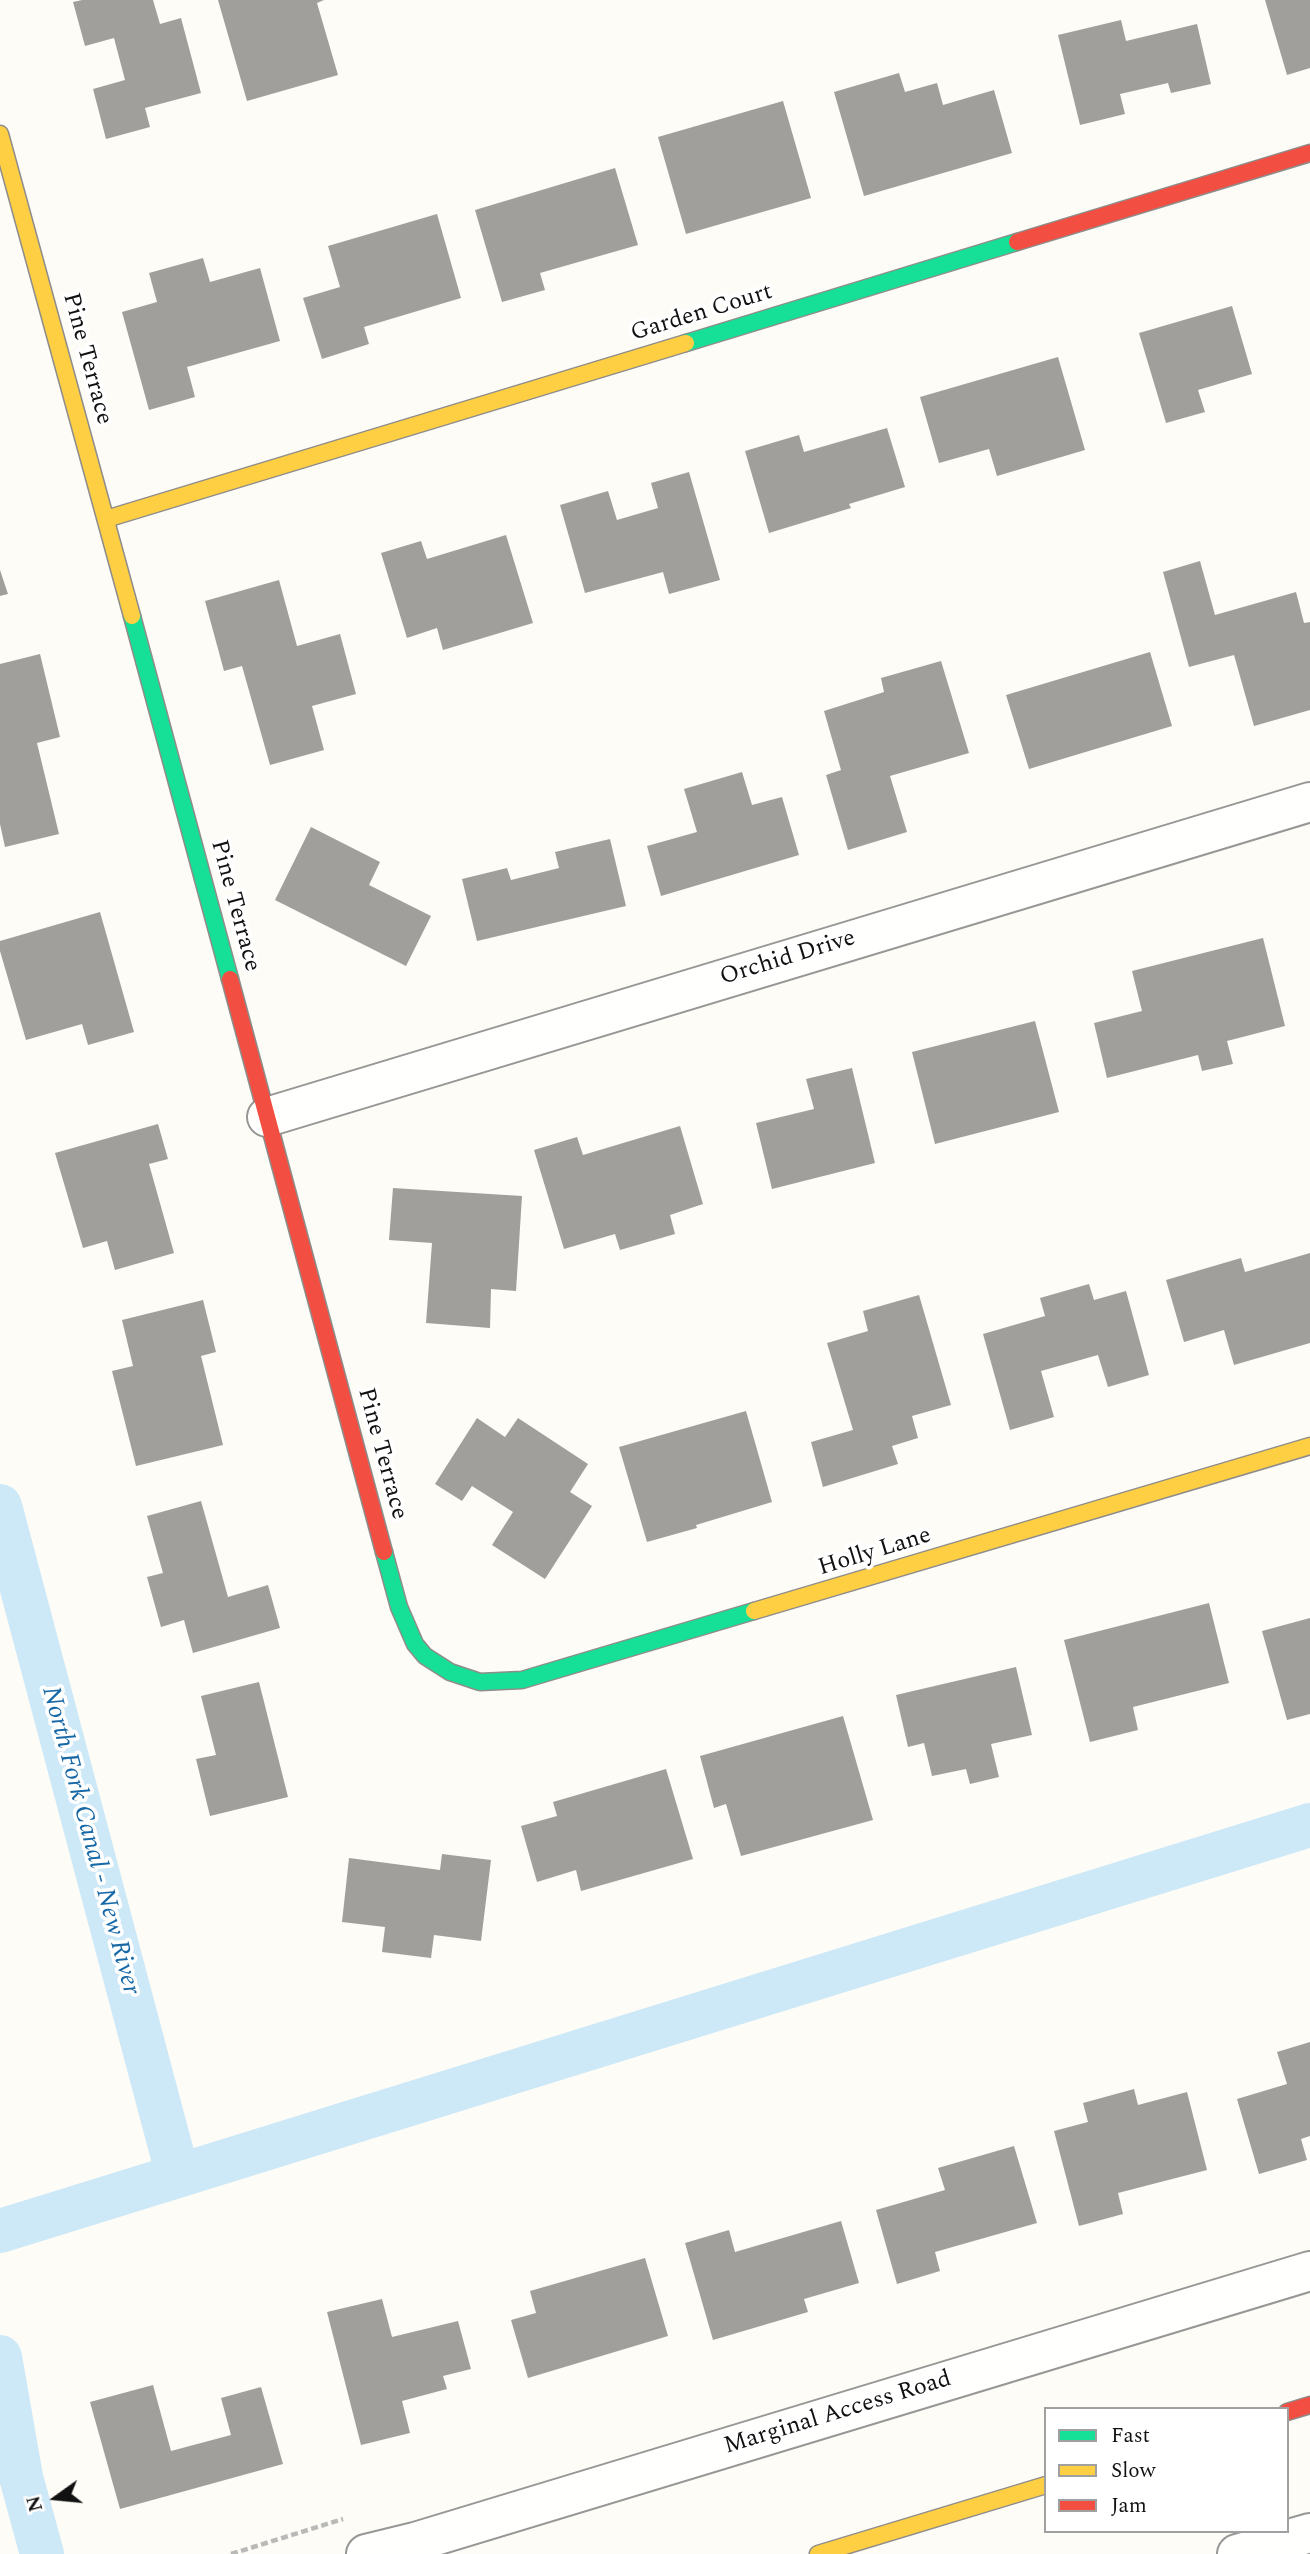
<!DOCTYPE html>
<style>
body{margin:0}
#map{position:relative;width:1310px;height:2554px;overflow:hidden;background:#fdfcf7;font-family:Spectral,serif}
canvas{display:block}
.legend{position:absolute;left:1044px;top:2407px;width:245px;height:126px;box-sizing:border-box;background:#fff;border:2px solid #a0a0a0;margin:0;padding:9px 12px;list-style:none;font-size:21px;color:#111}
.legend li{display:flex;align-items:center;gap:14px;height:35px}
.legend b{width:35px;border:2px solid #a0a0a0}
.north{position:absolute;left:21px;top:2463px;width:70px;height:70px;-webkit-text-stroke:5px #fff;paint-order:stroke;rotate:255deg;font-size:19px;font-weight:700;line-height:28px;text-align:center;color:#111}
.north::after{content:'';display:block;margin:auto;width:24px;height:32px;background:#111;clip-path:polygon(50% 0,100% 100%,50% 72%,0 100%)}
</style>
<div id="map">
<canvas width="1310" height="2554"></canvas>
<ul class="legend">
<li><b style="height:9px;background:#16e098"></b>Fast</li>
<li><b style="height:9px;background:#ffcf43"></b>Slow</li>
<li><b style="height:9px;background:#f24e42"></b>Jam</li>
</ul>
<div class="north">N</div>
</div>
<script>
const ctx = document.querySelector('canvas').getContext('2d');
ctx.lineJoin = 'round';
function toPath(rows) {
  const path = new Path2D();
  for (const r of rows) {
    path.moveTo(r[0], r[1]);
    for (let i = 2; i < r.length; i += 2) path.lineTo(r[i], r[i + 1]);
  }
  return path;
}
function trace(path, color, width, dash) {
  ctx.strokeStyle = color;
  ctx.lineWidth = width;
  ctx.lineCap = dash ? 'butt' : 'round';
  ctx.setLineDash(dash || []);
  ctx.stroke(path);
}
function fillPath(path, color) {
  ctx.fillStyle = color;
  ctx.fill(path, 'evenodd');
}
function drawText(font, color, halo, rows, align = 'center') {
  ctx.font = font + ' Spectral,serif';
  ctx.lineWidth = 7;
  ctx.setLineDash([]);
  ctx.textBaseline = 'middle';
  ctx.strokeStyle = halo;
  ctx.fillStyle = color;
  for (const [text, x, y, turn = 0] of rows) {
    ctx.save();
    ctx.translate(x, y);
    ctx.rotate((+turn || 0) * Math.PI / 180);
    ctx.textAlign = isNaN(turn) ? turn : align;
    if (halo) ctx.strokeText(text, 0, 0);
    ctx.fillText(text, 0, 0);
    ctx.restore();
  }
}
const canal = toPath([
 [0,1506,178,2176],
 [0,2231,1310,1825],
 [0,2357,21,2477,42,2554]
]);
const building = toPath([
 [82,0,153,0,160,24,181,18,201,93,145,108,150,127,106,139,93,89,125,80,114,38,85,46,73,2],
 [218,0,324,0,317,3,338,75,247,101],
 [1265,0,1310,0,1310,68,1287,75],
 [1121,20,1126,41,1197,24,1211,84,1171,93,1168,83,1120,94,1125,114,1080,125,1058,35],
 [899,73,905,92,937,83,943,105,994,90,1012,153,864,196,834,92],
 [783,101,811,198,686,234,658,137],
 [615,168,638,245,540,273,545,290,502,302,475,210],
 [437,214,461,298,364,327,369,344,322,359,303,298,340,287,328,246],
 [203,258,210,282,260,268,280,341,187,367,195,397,149,410,122,312,157,302,149,273],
 [1232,306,1252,374,1198,390,1205,412,1166,423,1139,333],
 [1058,357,1085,450,997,476,989,449,939,463,920,397],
 [887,428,905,487,849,504,851,508,769,533,745,451,799,435,804,452],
 [689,472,720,580,669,594,663,572,585,593,560,505,608,491,617,520,658,508,651,483],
 [506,535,533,623,443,650,437,628,407,638,381,553,421,541,427,559],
 [1200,561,1215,615,1296,592,1304,623,1310,622,1310,710,1254,726,1234,655,1189,667,1163,572],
 [0,570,8,594,0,596],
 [279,580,297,646,340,634,356,694,312,706,324,750,270,765,242,666,224,671,205,601],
 [1150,652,1172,726,1029,769,1006,695],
 [40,654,60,737,37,743,59,834,5,847,0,824,0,664],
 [941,661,969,753,890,776,907,832,848,850,826,775,841,770,824,711,884,692,881,678],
 [742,772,752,805,782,797,799,855,661,896,647,846,697,832,684,789],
 [311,827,380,862,369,885,431,916,406,966,275,900],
 [610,839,626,906,477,941,462,879,507,868,511,880,559,868,555,852],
 [100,912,134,1032,88,1045,82,1024,26,1040,0,951,0,941],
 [1263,938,1285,1026,1227,1041,1233,1064,1202,1071,1198,1055,1107,1078,1094,1023,1142,1011,1132,971],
 [1035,1021,1059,1112,935,1144,912,1052],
 [852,1068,875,1163,772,1189,756,1123,814,1109,806,1079],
 [158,1124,168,1159,149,1164,174,1253,115,1270,107,1241,83,1248,55,1153],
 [680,1126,703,1204,670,1215,675,1234,620,1250,615,1234,564,1249,534,1150,577,1137,583,1155],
 [393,1188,522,1196,516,1291,491,1289,490,1328,426,1323,432,1243,389,1240],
 [1310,1253,1310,1343,1234,1365,1224,1330,1184,1342,1166,1280,1241,1258,1245,1272],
 [1089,1284,1094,1300,1126,1291,1149,1375,1108,1387,1098,1355,1041,1371,1054,1417,1010,1430,983,1334,1045,1316,1040,1298],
 [919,1295,951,1405,912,1416,918,1438,892,1446,898,1464,823,1487,811,1442,853,1430,827,1343,868,1331,863,1311],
 [203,1300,216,1352,201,1356,223,1445,136,1466,112,1371,133,1366,122,1320],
 [746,1411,772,1502,696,1525,697,1528,647,1542,619,1447],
 [477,1418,505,1437,518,1418,588,1464,570,1492,592,1506,545,1579,492,1545,513,1512,472,1486,462,1501,435,1484],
 [201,1501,228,1597,268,1585,280,1628,193,1653,184,1620,161,1627,147,1577,163,1573,147,1516],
 [1209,1603,1229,1683,1133,1707,1138,1730,1090,1742,1064,1640],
 [1310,1618,1310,1714,1287,1720,1262,1631],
 [1016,1667,1032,1735,991,1744,999,1777,970,1784,966,1769,932,1776,924,1743,908,1747,896,1695],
 [259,1682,288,1797,210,1816,196,1759,216,1755,201,1696],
 [843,1716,873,1820,741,1856,726,1804,714,1808,700,1756],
 [666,1769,693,1859,581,1891,576,1870,537,1882,521,1826,557,1816,553,1802],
 [442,1854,491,1860,481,1941,434,1935,431,1958,382,1952,385,1927,342,1922,349,1858,440,1870],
 [1310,2042,1310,2136,1301,2139,1307,2160,1259,2174,1237,2099,1287,2084,1277,2052],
 [1134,2089,1138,2105,1187,2092,1207,2170,1118,2193,1123,2214,1079,2226,1054,2131,1088,2122,1083,2103],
 [1014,2146,1037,2223,935,2252,940,2271,897,2284,876,2210,945,2190,938,2168],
 [841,2221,859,2283,804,2299,808,2312,713,2340,685,2243,729,2230,735,2252],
 [645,2258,668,2336,528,2378,511,2320,536,2313,530,2291],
 [382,2299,392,2337,458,2321,471,2369,443,2376,447,2389,402,2401,410,2433,361,2445,327,2312],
 [153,2385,171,2451,231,2435,221,2398,261,2387,283,2464,120,2509,90,2402]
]);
const path = toPath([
 [231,2554,343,2519]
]);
const street = toPath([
 [267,1117,1310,802],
 [366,2554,415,2542,1310,2271],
 [1237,2554,1310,2533]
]);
const fast = toPath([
 [686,343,1017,242],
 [132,616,230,979],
 [384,1552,399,1607,415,1644,425,1656,450,1672,480,1682,522,1680,754,1611]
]);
const slow = toPath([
 [0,134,132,616],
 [106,519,686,343],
 [754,1611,1310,1446],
 [818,2554,1046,2485]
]);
const jam = toPath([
 [1017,242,1310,153],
 [230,979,384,1552],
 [1287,2412,1310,2405]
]);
const streetNames = [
 ["Garden Court",702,314,-17],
 ["Pine Terrace",86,359,75],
 ["Pine Terrace",234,906,75],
 ["Orchid Drive",788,959,-17],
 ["Pine Terrace",381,1454,75],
 ["Holly Lane",875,1553,-17],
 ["Marginal Access Road",838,2414,-17]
];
const waterNames = [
 ["North Fork Canal - New River",89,1841,75]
];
trace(canal, '#cde8f7', 44);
fillPath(building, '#a19f9c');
trace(street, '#979795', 42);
trace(fast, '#8e8d8b', 19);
trace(slow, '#8e8d8b', 19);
trace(jam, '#8e8d8b', 19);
trace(path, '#b9b9b8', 4.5, [7, 3.5]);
trace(street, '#fffffe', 38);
trace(fast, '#16e098', 16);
trace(slow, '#ffcf43', 16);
trace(jam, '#f24e42', 16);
drawText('24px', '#111', '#fff', streetNames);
drawText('italic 26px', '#1768a6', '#fff', waterNames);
</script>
